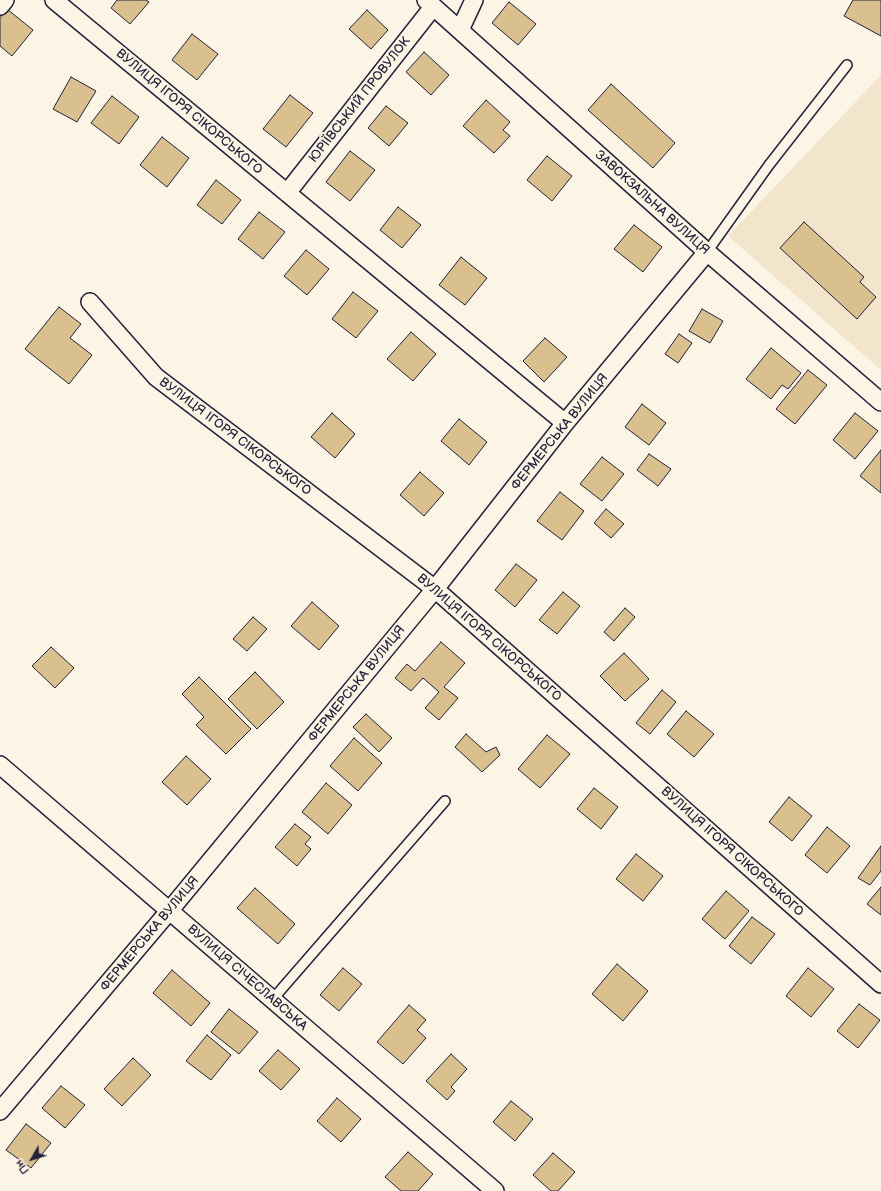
<!DOCTYPE html>
<meta charset="utf-8">
<style>
body{margin:0}
#map{position:relative;width:881px;height:1191px;overflow:hidden;background:#fcf5e5;font-family:"Balsamiq Sans",sans-serif}
canvas{display:block}
.north{position:absolute;left:12px;top:1139px;width:40px;height:40px;-webkit-text-stroke:3px #fcf5e5;paint-order:stroke;rotate:231deg;font-size:11px;font-weight:700;line-height:16px;text-align:center;color:#22223b}
.north::after{content:'';display:block;margin:auto;width:14px;height:18px;background:#22223b;clip-path:polygon(50% 0,100% 100%,50% 72%,0 100%)}
</style>
<div id="map">
<canvas width="881" height="1191"></canvas>
<div class="north">Пн</div>
</div>
<script>
const ctx = document.querySelector('canvas').getContext('2d');
ctx.lineJoin = 'round';
function fillPath(path, color) {
  ctx.fillStyle = color;
  ctx.fill(path, 'evenodd');
}
function toPath(rows) {
  const path = new Path2D();
  for (const r of rows) {
    path.moveTo(r[0], r[1]);
    for (let i = 2; i < r.length; i += 2) path.lineTo(r[i], r[i + 1]);
  }
  return path;
}
function trace(path, color, width, dash) {
  ctx.strokeStyle = color;
  ctx.lineWidth = width;
  ctx.lineCap = dash ? 'butt' : 'round';
  ctx.setLineDash(dash || []);
  ctx.stroke(path);
}
function drawText(font, color, halo, rows, align = 'center') {
  ctx.font = font + ' "Balsamiq Sans",sans-serif';
  ctx.lineWidth = 4;
  ctx.setLineDash([]);
  ctx.textBaseline = 'middle';
  ctx.strokeStyle = halo;
  ctx.fillStyle = color;
  for (const [text, x, y, turn = 0] of rows) {
    ctx.save();
    ctx.translate(x, y);
    ctx.rotate((+turn || 0) * Math.PI / 180);
    ctx.textAlign = isNaN(turn) ? turn : align;
    if (halo) ctx.strokeText(text, 0, 0);
    ctx.fillText(text, 0, 0);
    ctx.restore();
  }
}
const built = toPath([
 [881,75,881,370,728,236]
]);
const building = toPath([
 [117,0,146,0,149,2,130,24,111,8,117,0],
 [853,0,881,0,881,36,844,16,853,0],
 [509,2,536,24,518,45,492,23,509,2],
 [7,9,33,30,12,56,0,46,0,18,7,9],
 [367,10,388,30,371,49,349,29,367,10],
 [192,34,218,54,197,80,172,60,192,34],
 [424,52,449,75,431,95,406,72,424,52],
 [71,77,96,91,77,122,53,109,71,77],
 [611,84,675,143,653,168,588,110,611,84],
 [290,95,313,113,286,147,263,129,290,95],
 [112,96,139,117,119,144,91,123,112,96],
 [486,100,510,122,503,130,510,136,494,153,463,126,486,100],
 [386,106,408,123,389,146,368,128,386,106],
 [162,137,189,158,167,187,140,165,162,137],
 [350,151,375,170,350,201,326,182,350,151],
 [547,156,572,176,552,201,527,180,547,156],
 [216,180,241,200,222,224,197,205,216,180],
 [398,207,421,225,402,248,380,230,398,207],
 [259,212,285,232,263,259,238,239,259,212],
 [804,222,864,277,860,282,876,297,857,319,780,248,804,222],
 [634,225,662,247,643,272,614,249,634,225],
 [306,250,329,269,307,295,284,276,306,250],
 [461,257,487,278,465,305,439,285,461,257],
 [353,292,378,311,356,338,332,319,353,292],
 [59,307,81,324,70,338,92,355,69,384,25,349,59,307],
 [702,309,723,321,710,343,689,331,702,309],
 [411,332,436,354,413,381,387,359,411,332],
 [679,334,692,343,678,363,665,354,679,334],
 [545,338,567,357,544,382,523,361,545,338],
 [771,348,801,373,788,389,782,385,771,399,746,379,771,348],
 [808,370,827,385,795,424,776,409,808,370],
 [642,404,666,423,649,445,625,427,642,404],
 [332,413,355,434,335,458,311,437,332,413],
 [855,413,878,431,855,459,833,440,855,413],
 [459,419,487,442,469,465,441,441,459,419],
 [881,450,881,493,860,476,881,450],
 [649,454,671,469,658,486,637,470,649,454],
 [602,457,624,474,602,501,580,484,602,457],
 [420,472,444,493,424,516,400,495,420,472],
 [560,492,584,511,562,540,537,521,560,492],
 [606,509,624,524,611,538,594,523,606,509],
 [516,564,537,580,515,607,495,590,516,564],
 [563,592,580,606,557,634,539,620,563,592],
 [312,602,339,626,319,650,291,626,312,602],
 [625,608,635,617,614,641,604,632,625,608],
 [253,617,267,629,247,651,233,639,253,617],
 [441,642,465,663,444,687,458,698,439,720,425,708,439,692,423,678,411,691,395,678,407,664,415,671,441,642],
 [51,647,74,668,55,688,32,666,51,647],
 [624,653,649,679,625,701,600,676,624,653],
 [255,672,284,702,257,729,228,699,255,672],
 [199,677,251,729,226,754,196,725,204,717,182,694,199,677],
 [662,690,676,702,650,734,636,723,662,690],
 [686,711,714,734,694,757,667,734,686,711],
 [366,714,392,738,379,752,353,727,366,714],
 [466,734,486,752,496,747,500,755,482,772,455,747,466,734],
 [547,735,570,754,540,788,518,769,547,735],
 [354,738,382,763,358,791,330,766,354,738],
 [186,756,211,779,187,805,162,782,186,756],
 [326,783,352,805,328,834,302,812,326,783],
 [594,788,618,807,601,829,577,809,594,788],
 [789,797,812,816,792,841,769,822,789,797],
 [295,824,311,837,305,844,311,849,297,866,275,847,295,824],
 [827,827,850,846,827,873,805,855,827,827],
 [881,846,881,871,870,885,858,878,881,846],
 [636,854,663,876,643,901,616,879,636,854],
 [881,887,881,915,867,904,881,887],
 [255,888,295,924,278,944,237,908,255,888],
 [726,891,749,911,725,939,702,919,726,891],
 [752,917,775,934,751,964,729,946,752,917],
 [617,964,648,991,623,1021,592,994,617,964],
 [343,968,362,984,339,1011,320,995,343,968],
 [808,968,834,989,811,1017,786,996,808,968],
 [172,970,210,1003,191,1026,153,993,172,970],
 [859,1004,880,1020,858,1048,837,1031,859,1004],
 [409,1005,426,1020,417,1030,426,1038,403,1064,377,1042,409,1005],
 [229,1009,258,1032,239,1054,211,1032,229,1009],
 [207,1035,231,1055,211,1080,186,1061,207,1035],
 [278,1050,300,1069,281,1090,259,1071,278,1050],
 [451,1054,467,1069,451,1087,455,1091,447,1100,426,1081,451,1054],
 [133,1058,151,1075,122,1106,104,1089,133,1058],
 [61,1086,85,1105,65,1128,42,1108,61,1086],
 [337,1098,361,1119,341,1142,317,1121,337,1098],
 [511,1101,533,1119,515,1141,493,1122,511,1101],
 [26,1124,51,1143,31,1168,6,1150,26,1124],
 [408,1152,433,1174,418,1191,401,1191,385,1177,408,1152],
 [553,1153,575,1172,558,1191,551,1191,533,1175,553,1153]
]);
const lane = toPath([
 [707,252,769,165,847,65],
 [272,1000,445,801]
]);
const street = toPath([
 [54,0,565,423],
 [426,0,707,252,881,402],
 [0,6,5,0],
 [460,30,474,0],
 [287,193,433,7],
 [90,302,156,377,435,589,881,984],
 [0,765,495,1191],
 [0,1111,170,910,435,589,565,423,707,252]
]);
const streetNames = [
 ["ЮРІЇВСЬКИЙ ПРОВУЛОК",360,100,-52],
 ["ВУЛИЦЯ ІГОРЯ СІКОРСЬКОГО",189,112,40],
 ["ЗАВОКЗАЛЬНА ВУЛИЦЯ",652,203,42],
 ["ФЕРМЕРСЬКА ВУЛИЦЯ",560,432,-51],
 ["ВУЛИЦЯ ІГОРЯ СІКОРСЬКОГО",235,437,37],
 ["ВУЛИЦЯ ІГОРЯ СІКОРСЬКОГО",489,638,41],
 ["ФЕРМЕРСЬКА ВУЛИЦЯ",357,684,-51],
 ["ВУЛИЦЯ ІГОРЯ СІКОРСЬКОГО",732,852,42],
 ["ФЕРМЕРСЬКА ВУЛИЦЯ",150,934,-50],
 ["ВУЛИЦЯ СІЧЕСЛАВСЬКА",247,978,41]
];
fillPath(built, '#f2e5cb');
fillPath(building, '#dabf8f');
trace(building, '#22223b', 1);
trace(lane, '#22223b', 12);
trace(street, '#22223b', 20);
trace(lane, '#fcf5e5', 9);
trace(street, '#fcf5e5', 17);
drawText('13px', '#22223b', '#fcf5e5', streetNames);
</script>
